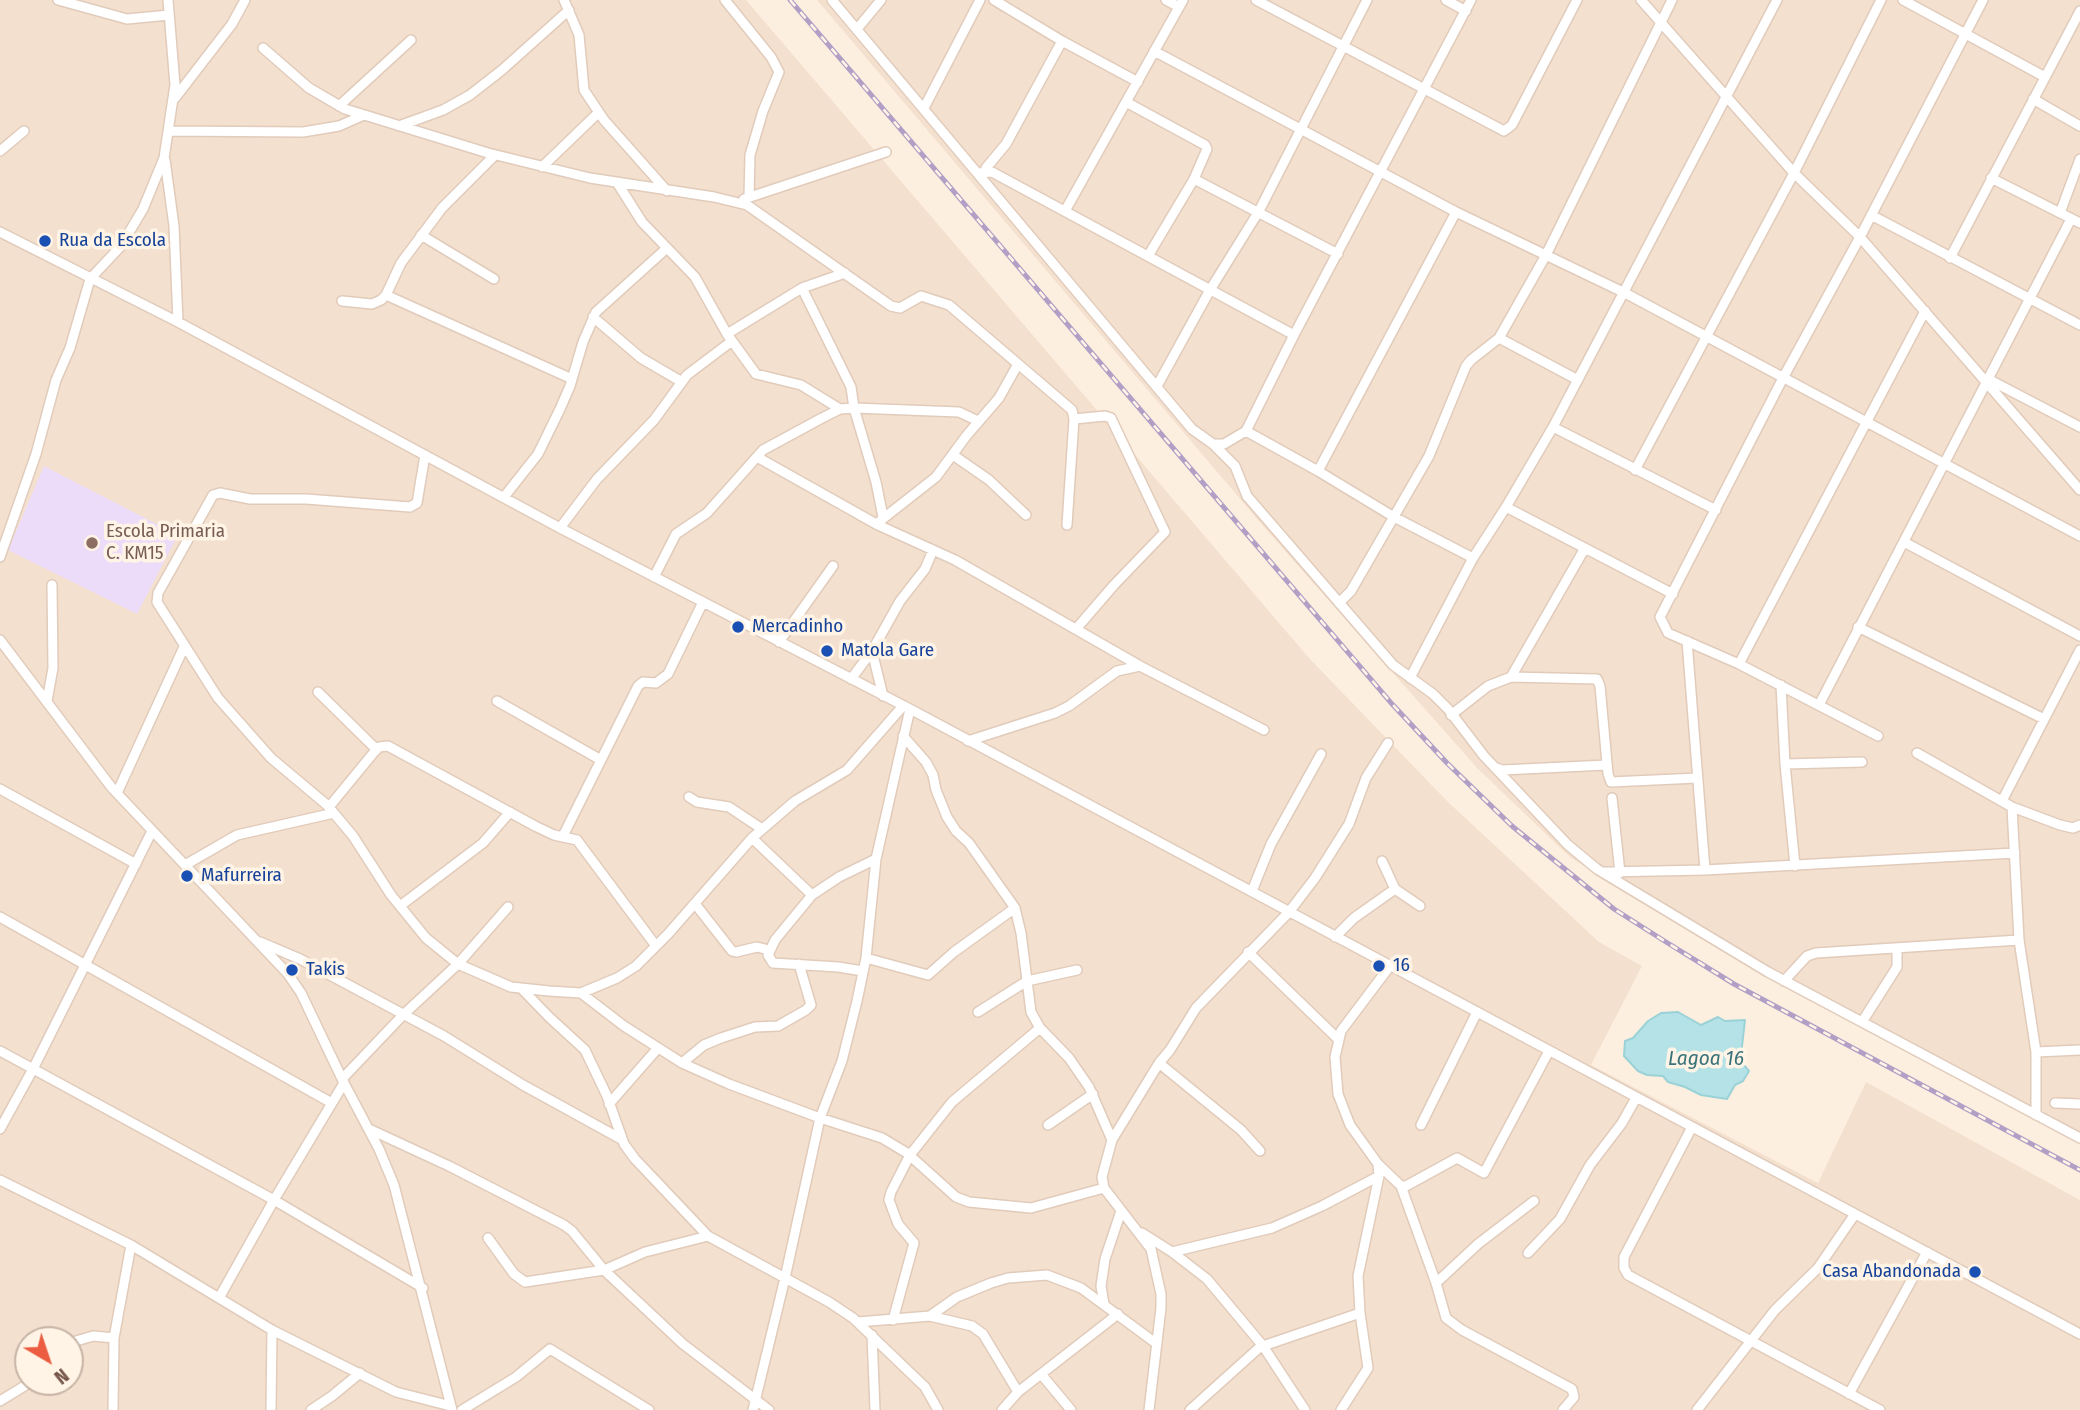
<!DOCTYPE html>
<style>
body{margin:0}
#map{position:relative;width:2080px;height:1410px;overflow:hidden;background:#fdefdf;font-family:"Fira Sans Condensed",sans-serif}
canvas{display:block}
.north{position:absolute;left:14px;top:1326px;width:70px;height:70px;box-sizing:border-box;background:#fff4e6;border:2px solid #c7b4a6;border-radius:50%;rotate:141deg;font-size:19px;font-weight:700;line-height:28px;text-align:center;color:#735447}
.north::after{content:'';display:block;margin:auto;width:24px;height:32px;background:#eb5c40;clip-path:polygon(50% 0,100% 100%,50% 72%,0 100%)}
</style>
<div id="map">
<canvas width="2080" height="1410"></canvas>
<div class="north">N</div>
</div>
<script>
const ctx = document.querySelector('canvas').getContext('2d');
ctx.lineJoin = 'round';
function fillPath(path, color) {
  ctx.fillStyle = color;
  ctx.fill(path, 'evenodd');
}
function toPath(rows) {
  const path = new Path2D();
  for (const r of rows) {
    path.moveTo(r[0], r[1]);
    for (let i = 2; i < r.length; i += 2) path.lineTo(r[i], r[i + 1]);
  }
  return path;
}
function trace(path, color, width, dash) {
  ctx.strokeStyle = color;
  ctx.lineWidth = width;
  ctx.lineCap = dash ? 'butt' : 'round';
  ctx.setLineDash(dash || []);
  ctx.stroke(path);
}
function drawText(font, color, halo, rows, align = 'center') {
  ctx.font = font + ' "Fira Sans Condensed",sans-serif';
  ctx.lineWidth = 7;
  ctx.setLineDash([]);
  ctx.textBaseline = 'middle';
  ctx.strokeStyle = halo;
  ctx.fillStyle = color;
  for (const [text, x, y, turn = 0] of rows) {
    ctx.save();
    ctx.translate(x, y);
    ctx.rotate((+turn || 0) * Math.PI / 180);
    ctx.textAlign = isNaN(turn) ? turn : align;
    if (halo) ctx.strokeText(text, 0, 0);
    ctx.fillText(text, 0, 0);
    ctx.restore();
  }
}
const residential = toPath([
 [0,0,746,0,1309,658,1447,801,1599,942,1642,966,1591,1065,1818,1183,1866,1082,2080,1200,2080,1410,0,1410],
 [28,1340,70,1340,70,1382,28,1382],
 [817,0,2080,0,2080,1140,1723,950,1571,858,1478,769,1263,526]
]);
const education = toPath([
 [44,466,178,535,137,614,8,550]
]);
const water = toPath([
 [1678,1012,1701,1025,1718,1017,1725,1021,1745,1020,1741,1055,1743,1064,1749,1071,1743,1081,1735,1085,1727,1099,1701,1095,1685,1087,1668,1082,1663,1076,1647,1075,1638,1071,1624,1056,1625,1041,1633,1038,1648,1021,1661,1013,1678,1012]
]);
const minor = toPath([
 [58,0,127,19,169,15],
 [564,0,579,35,584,90,604,120,667,191],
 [725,0,771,57,779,72,763,111,750,155,749,197],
 [832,0,1192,429,1213,444,1235,466,1247,496,1393,665,1433,694,1448,709,1484,756,1568,845,1597,869,1768,972,2080,1138],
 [994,0,1062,41,1138,82],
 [1166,0,1179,7],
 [1256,0,1504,131,1512,125,1577,0],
 [1446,0,1466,11],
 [1641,0,1794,173,1860,237,2080,490],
 [1903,0,2045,77],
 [857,29,881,0],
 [263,48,309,88,345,109,488,153,590,178,714,197,747,205,891,306,900,308,921,296,949,305,1072,410,1074,419,1067,525],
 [1154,51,1456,212,1625,293,2080,536],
 [175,98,232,24,245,0],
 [2033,99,2080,126],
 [1126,102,1205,145,1207,149,1194,179,1148,256],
 [339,106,411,40],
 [924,108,980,0],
 [399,126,443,110,470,95,502,70,569,10],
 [170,131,303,132,339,126,364,115],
 [0,151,24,131],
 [165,160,174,226,178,322],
 [542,167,598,113],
 [986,168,1006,144,1062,41],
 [978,173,992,172,1294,335],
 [1991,178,2080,223],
 [1194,179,1338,254],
 [618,184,642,222,695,277,727,334,756,374,801,385,840,409],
 [744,199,886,152],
 [1065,211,1183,0],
 [2060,213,2080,159],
 [1871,215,2080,325],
 [0,232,178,322,560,528,910,709,2080,1334],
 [421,235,494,279],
 [1950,258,2080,11],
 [802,288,851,387,854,408,876,482,883,517],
 [386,295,572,379],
 [342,301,372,304,381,300,386,295,401,263,442,208,495,155],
 [593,317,641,358,682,382],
 [727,334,802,288,845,273],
 [1499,338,1578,380],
 [1988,379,2080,427],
 [1157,386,1210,290,1259,211,1367,0],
 [1074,419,1105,416,1111,418,1165,532,1114,585,1076,629],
 [1553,427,1716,510],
 [1246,431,1318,471,1394,517,1473,558],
 [1213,444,1224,444,1246,431,1294,335,1471,0],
 [425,455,417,503,410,507,306,499,250,499,220,493,213,495,158,593,157,602,218,698,271,758,327,805,353,836,391,895,426,938,458,964,511,987,549,991,581,993,617,978,636,966,668,934,752,838,795,801,847,770,903,706],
 [953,455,989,480,1026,515],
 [757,457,878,525,955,560,1140,666],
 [1635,470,1794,173,1881,0],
 [1318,471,1456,212],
 [504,497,538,454,560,409,570,386,583,342,596,312,667,248],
 [1506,507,1673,594],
 [880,521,936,477,967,435,999,398,1018,364],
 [560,528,597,479,654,420,687,375,732,341],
 [1904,542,2080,636],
 [0,557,36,454,56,380,70,348,90,279,121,246,143,209,164,158,175,85,168,0],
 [654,577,676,534,707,513,763,450,822,418,840,409,854,408,959,412,978,421],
 [1339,603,1351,591,1429,456,1466,366,1471,360,1499,338,1546,255,1672,0],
 [1858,627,2044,719],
 [0,640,112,788,288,974,301,993,344,1083,379,1149,394,1185,452,1410],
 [1687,641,1705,870],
 [779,642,833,566],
 [872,651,883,696],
 [1739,664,1925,311],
 [1511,677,1597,679,1600,686,1608,774,1611,782,1697,778],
 [1410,678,1473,558,1506,507,1553,427,1777,0],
 [851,679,872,651,900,601,925,569,933,550],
 [1781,685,1785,764,1795,866],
 [318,692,376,749],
 [47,701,53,668,52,585],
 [497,701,601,760],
 [1819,705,2071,219],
 [1451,715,1488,686,1511,677,1585,548],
 [1878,736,1739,664,1668,633,1660,617,1783,378,1860,237,1983,0],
 [968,741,1055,713,1069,706,1117,671,1140,666,1264,730],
 [1917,753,2012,807,2060,825,2073,828,2080,825],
 [1785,764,1862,762],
 [1497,768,1502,770,1607,765],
 [0,789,136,864],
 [117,793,184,647],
 [689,797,697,802,729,807,762,829],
 [1612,798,1620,873],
 [2002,801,2080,650],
 [329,807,375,751,379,747,388,746,535,826,554,835,577,840,656,946],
 [2012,807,2019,940,2036,1052,2036,1115],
 [563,836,638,686,643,682,656,683,668,674,703,602],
 [752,838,812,895],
 [1382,861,1395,889],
 [185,865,237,835,334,813],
 [1605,872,1705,870,2015,853],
 [1252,891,1271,844,1321,754],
 [696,905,732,951,736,952,757,947,769,950],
 [400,906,483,843,510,812],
 [0,917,330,1102],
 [1335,937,1354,918,1395,889,1420,906],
 [260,942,300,959,444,1036,523,1085,621,1139],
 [1248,952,1339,1040],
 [866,958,928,975,954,952,1015,908],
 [1390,966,1341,1031,1335,1057,1338,1094,1350,1125,1378,1164,1401,1186,1406,1186,1457,1158,1484,1173,1549,1051],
 [863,971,838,967,773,963,768,955,775,940,812,895,839,877,876,859],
 [1784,981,1807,956,1816,953,2019,940],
 [522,989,549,1017,585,1050,607,1096,624,1144,635,1159,708,1236,829,1302,853,1318,925,1387,938,1410],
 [581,993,624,1026,682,1063,729,1084,820,1118,882,1138,907,1153,956,1197,969,1202,1031,1208,1104,1188],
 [978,1012,1027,981,1077,970],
 [1862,1022,1897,967,1897,948],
 [1040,1028,1069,1058,1089,1087,1112,1140],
 [0,1051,274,1200,423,1288],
 [2036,1052,2080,1050],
 [682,1063,704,1045,721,1038,755,1027,778,1026,806,1010,811,1005,799,964],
 [1159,1063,1241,1130,1260,1151],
 [342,1079,403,1015,458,964,508,907],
 [2055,1103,2080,1104],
 [609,1104,658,1048],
 [1048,1125,1093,1094],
 [1421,1125,1477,1012],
 [1692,1127,1624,1257,1624,1268,1628,1275,1880,1410],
 [0,1129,33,1069,152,831],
 [369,1129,449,1166,564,1225,572,1231,604,1270,683,1344,769,1410],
 [0,1180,131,1245,272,1330,396,1392,451,1406],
 [1401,1186,1436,1283,1446,1318,1462,1330,1572,1389,1574,1397,1563,1410],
 [1142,1233,1172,1252,1207,1279,1263,1346,1305,1410],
 [488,1238,514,1274,525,1282,604,1270,645,1252,708,1236],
 [1172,1252,1272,1228,1322,1206,1379,1176],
 [1528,1253,1560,1219,1590,1165,1622,1123,1636,1098],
 [1436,1283,1478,1244,1534,1201],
 [219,1298,274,1200,344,1083],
 [1104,1304,1101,1286,1105,1259,1121,1211],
 [930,1316,957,1297,991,1283,1008,1278,1047,1275,1081,1288,1157,1344],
 [893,1320,914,1243,898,1224,889,1200,891,1192,910,1155,952,1102,1040,1028,1031,1012,1021,933,1015,908,969,843,956,831,947,817,936,790,933,775,926,762,903,736],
 [858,1322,930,1316,972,1326,983,1334,1018,1392],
 [872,1335,875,1410],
 [70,1345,76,1341,93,1336,114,1338],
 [1041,1374,1071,1410],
 [1849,1394,1927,1252],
 [0,1401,31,1382],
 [113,1410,114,1338,131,1245],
 [271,1410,272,1330],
 [311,1410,332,1396,360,1373],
 [462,1410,516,1377,550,1349,649,1410],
 [753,1410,785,1278,820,1118,842,1061,857,1001,866,958,876,859,910,709],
 [1002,1410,1018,1392,1118,1314],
 [1149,1410,1161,1308,1161,1294,1151,1249,1104,1188,1102,1177,1112,1140,1159,1063,1170,1050,1196,1008,1289,912,1315,878,1349,824,1366,778,1388,743],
 [1190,1410,1260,1347,1360,1313],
 [1341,1410,1368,1368,1360,1313,1358,1276,1379,1176,1378,1164],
 [1697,1410,1775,1310,1818,1268,1855,1214]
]);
const rail = toPath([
 [790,0,1393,705,1447,763,1512,826,1614,909,1666,942,1734,984,2080,1170]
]);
const markers = [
 [45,241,7,"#1a4fb4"],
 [92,543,7,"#8d6e63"],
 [738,627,7,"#1a4fb4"],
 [827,651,7,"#1a4fb4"],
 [187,876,7,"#1a4fb4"],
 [1379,966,7,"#1a4fb4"],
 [292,970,7,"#1a4fb4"],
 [1975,1272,7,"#1a4fb4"]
];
const transitNames = [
 ["Rua da Escola",59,241],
 ["Mercadinho",752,627],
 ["Matola Gare",841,651],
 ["Mafurreira",201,876],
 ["16",1393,966],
 ["Takis",306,970],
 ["Casa Abandonada",1961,1272,"right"]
];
const educationNames = [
 ["Escola Primaria",106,532],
 ["C. KM15",106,554]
];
const waterNames = [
 ["Lagoa 16",1706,1059]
];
fillPath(residential, '#f4e0ce');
fillPath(education, '#eddcf9');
fillPath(water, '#b4e2e6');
trace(water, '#9ad2d8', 2);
trace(minor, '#e1cbbb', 12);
trace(minor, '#fff', 9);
trace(rail, '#b19fc5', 5);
trace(rail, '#fff4e6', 2.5, [8]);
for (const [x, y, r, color] of markers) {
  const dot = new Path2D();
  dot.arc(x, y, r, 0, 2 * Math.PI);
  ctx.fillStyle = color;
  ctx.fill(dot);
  trace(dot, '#fff4e6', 2.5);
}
drawText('19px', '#164399', '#fff4e6', transitNames, 'left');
drawText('19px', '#785e54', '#fff4e6', educationNames, 'left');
drawText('italic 21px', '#3a737a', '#fff4e6', waterNames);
</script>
